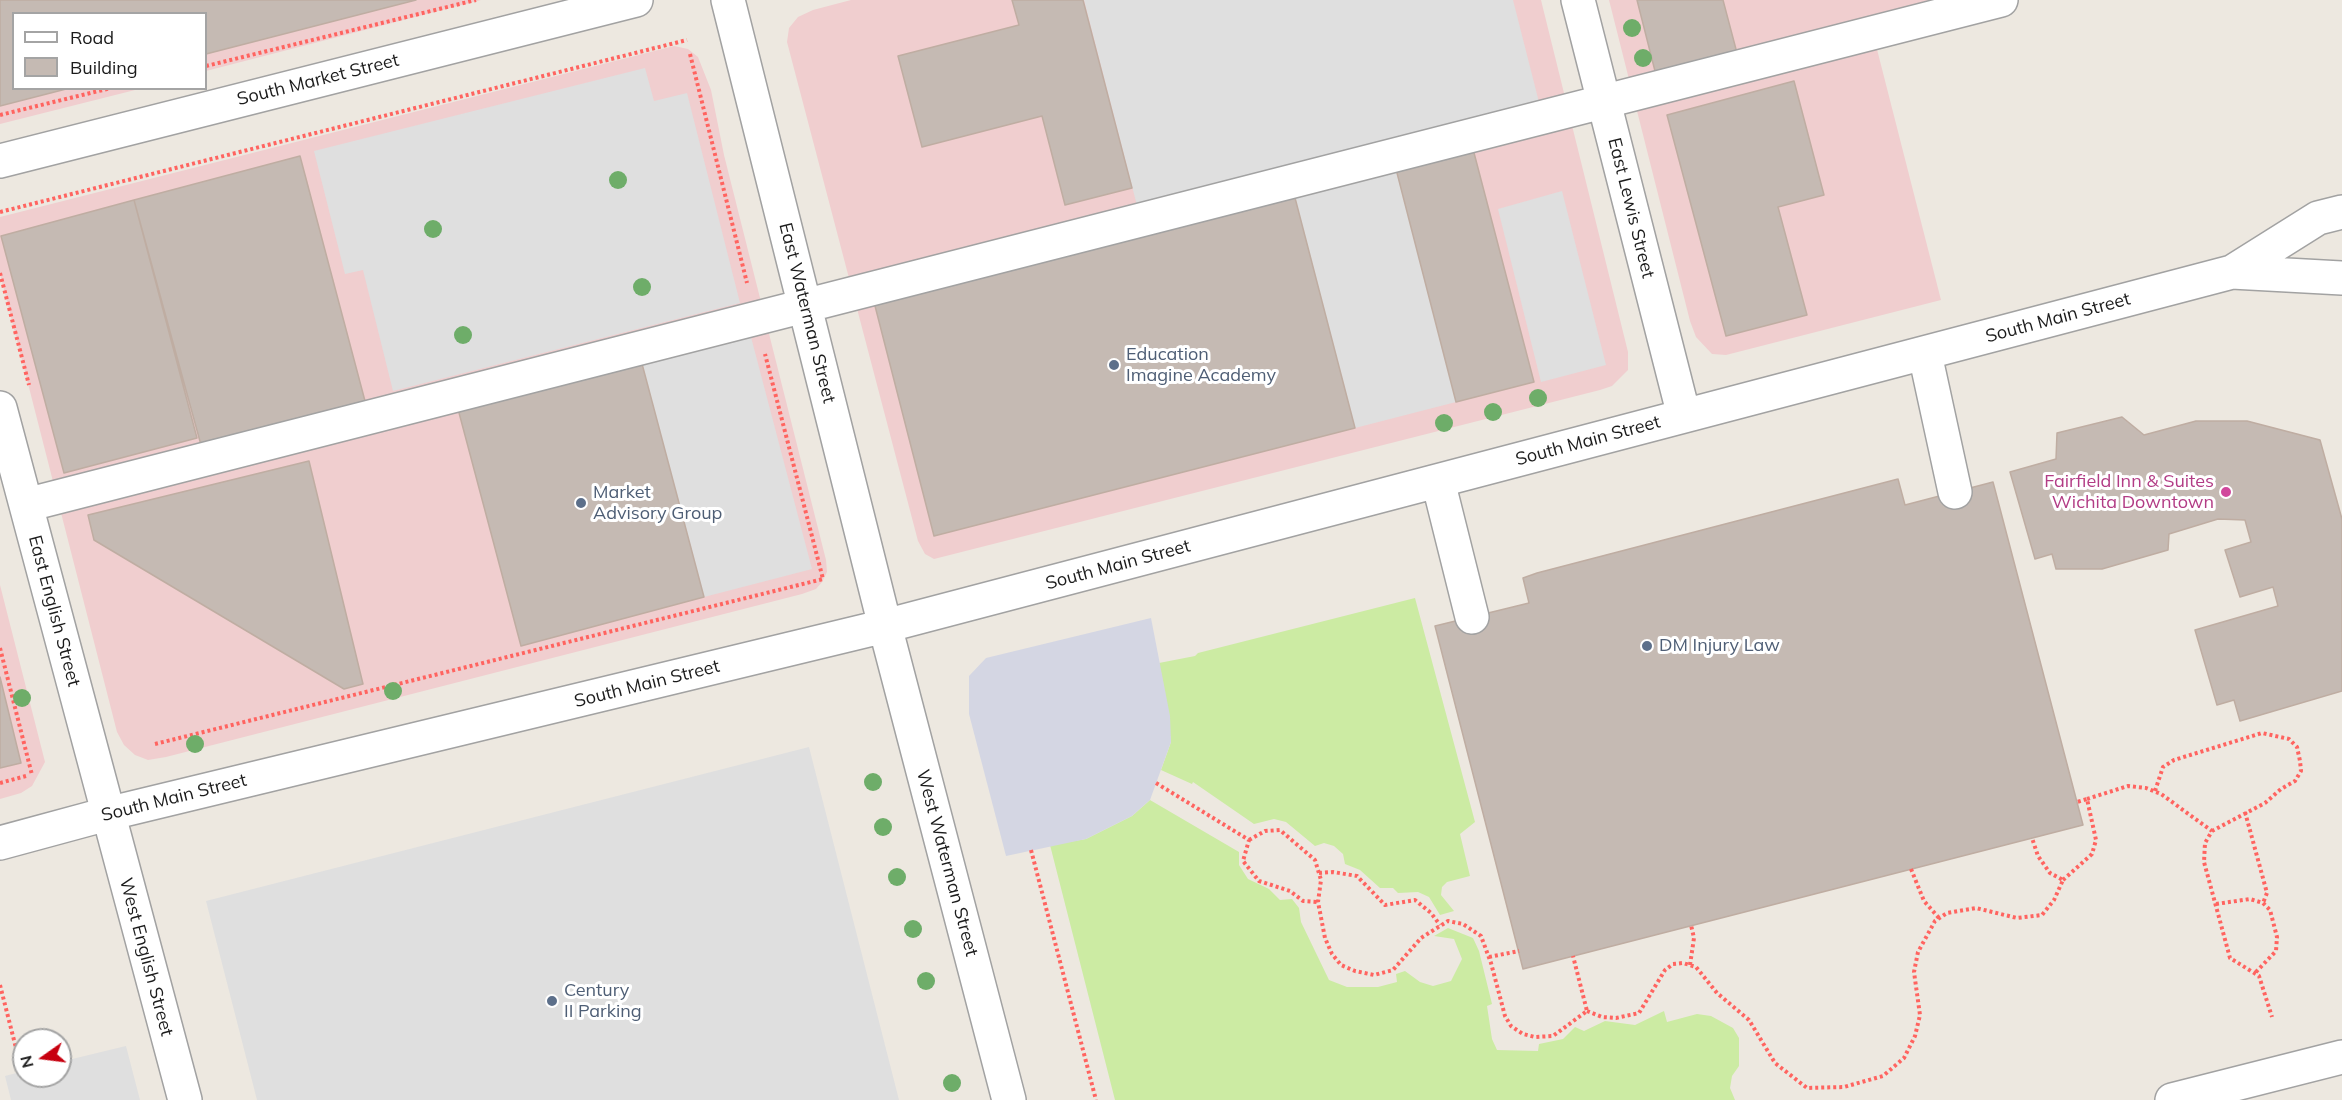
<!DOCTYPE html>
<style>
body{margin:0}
#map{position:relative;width:2342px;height:1100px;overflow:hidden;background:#ede8e0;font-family:Mulish,sans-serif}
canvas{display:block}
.legend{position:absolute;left:12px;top:12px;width:195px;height:78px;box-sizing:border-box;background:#fff;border:2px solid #a4a4a4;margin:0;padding:8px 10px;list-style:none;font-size:18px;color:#1b1b1b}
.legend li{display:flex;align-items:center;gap:12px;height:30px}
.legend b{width:30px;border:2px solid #a4a4a4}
.north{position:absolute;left:12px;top:1028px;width:60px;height:60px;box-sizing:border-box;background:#fff;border:2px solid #a4a4a4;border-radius:50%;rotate:256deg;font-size:16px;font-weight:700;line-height:24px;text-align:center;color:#1b1b1b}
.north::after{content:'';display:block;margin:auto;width:21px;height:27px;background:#c7000f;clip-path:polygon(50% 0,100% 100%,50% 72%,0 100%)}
</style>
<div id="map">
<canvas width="2342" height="1100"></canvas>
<ul class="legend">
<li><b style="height:8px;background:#fff"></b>Road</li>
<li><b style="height:16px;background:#c5bab3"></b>Building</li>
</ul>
<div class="north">N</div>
</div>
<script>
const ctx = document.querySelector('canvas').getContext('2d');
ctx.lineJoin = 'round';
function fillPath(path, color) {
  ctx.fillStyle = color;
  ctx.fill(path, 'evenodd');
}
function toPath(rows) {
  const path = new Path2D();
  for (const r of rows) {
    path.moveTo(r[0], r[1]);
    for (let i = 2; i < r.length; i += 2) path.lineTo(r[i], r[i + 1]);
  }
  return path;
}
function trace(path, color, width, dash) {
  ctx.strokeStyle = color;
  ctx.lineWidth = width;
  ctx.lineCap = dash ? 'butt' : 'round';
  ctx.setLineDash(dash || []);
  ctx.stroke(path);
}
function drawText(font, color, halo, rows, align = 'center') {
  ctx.font = font + ' Mulish,sans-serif';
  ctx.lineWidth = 6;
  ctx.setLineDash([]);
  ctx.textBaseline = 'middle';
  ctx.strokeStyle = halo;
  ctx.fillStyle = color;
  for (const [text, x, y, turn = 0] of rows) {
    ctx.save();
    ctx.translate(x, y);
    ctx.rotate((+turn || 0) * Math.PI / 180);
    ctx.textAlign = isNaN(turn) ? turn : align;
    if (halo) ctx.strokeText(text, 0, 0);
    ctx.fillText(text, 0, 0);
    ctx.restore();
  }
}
const commercial = toPath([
 [0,0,481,0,206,71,206,14,14,14,14,88,139,89,0,124],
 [851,0,1541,0,1628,352,1628,370,1612,386,1600,390,934,559,925,554,918,541,787,42,789,28,798,17,813,10],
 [1609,0,1939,0,1869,18,1941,300,1726,355,1712,354,1696,337,1690,321],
 [674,46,688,49,698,57,711,90,724,155,826,560,827,572,822,582,816,589,802,594,166,757,148,760,135,755,124,745,117,732,0,274,0,217],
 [0,585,45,762,32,786,21,793,0,799]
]);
const grass = toPath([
 [1415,598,1475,822,1460,834,1470,876,1447,882,1442,887,1441,895,1454,911,1440,915,1429,897,1418,892,1398,893,1393,888,1380,888,1360,870,1345,864,1343,854,1334,846,1324,843,1315,846,1286,822,1274,819,1254,824,1193,782,1192,784,1161,770,1171,742,1159,663,1195,656,1198,653],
 [1150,800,1239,852,1239,865,1248,879,1269,889,1280,900,1292,899,1299,908,1301,922,1329,980,1347,987,1378,987,1397,982,1396,974,1405,971,1420,982,1433,986,1451,981,1462,959,1454,939,1434,936,1448,928,1473,938,1479,951,1492,1004,1487,1006,1492,1039,1497,1050,1538,1051,1539,1044,1563,1039,1575,1027,1584,1031,1605,1021,1635,1025,1664,1011,1667,1022,1697,1014,1711,1016,1733,1028,1739,1038,1739,1066,1732,1076,1730,1088,1735,1100,1115,1100,1050,845,1086,839,1132,816]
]);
const parking = toPath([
 [1084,0,1513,0,1543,118,1141,221],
 [645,68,654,101,687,93,740,303,393,391,363,270,345,274,314,151],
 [1396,169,1456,402,1355,428,1294,194],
 [1562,191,1606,365,1541,382,1498,209],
 [751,337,812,569,704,597,641,360],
 [809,747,899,1100,257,1100,206,901],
 [126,1046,140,1100,11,1100,5,1076,24,1071,24,1076,60,1076,60,1062]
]);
const plaza = toPath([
 [1151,618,1170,716,1171,742,1150,800,1132,816,1086,839,1006,856,969,714,969,676,986,658]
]);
const building = toPath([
 [0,0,416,0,206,54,206,14,14,14,14,88,70,88,0,106,0,0],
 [1012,0,1083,0,1132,188,1065,205,1042,116,922,147,898,56,1019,25,1012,0],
 [1637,0,1723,0,1737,53,1656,75,1637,0],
 [1794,81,1824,195,1778,207,1807,315,1726,336,1667,115,1794,81],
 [1473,149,1534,382,1456,402,1396,169,1473,149],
 [300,156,365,401,201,445,134,200,300,156],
 [1294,194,1355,428,934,536,874,302,1294,194],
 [134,200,197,438,64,473,1,236,134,200],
 [641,360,704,597,521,646,458,409,641,360],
 [2122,417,2144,435,2196,421,2247,421,2320,440,2342,519,2342,691,2240,721,2234,700,2217,705,2195,630,2278,606,2273,587,2240,597,2225,550,2251,542,2245,520,2218,519,2169,534,2168,550,2102,569,2056,569,2052,554,2035,559,2010,472,2056,459,2057,433,2122,417],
 [309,461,363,684,344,689,94,540,88,515,309,461],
 [1898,479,1905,505,1993,482,2083,825,1523,969,1435,626,1529,603,1523,578,1537,573,1898,479],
 [0,677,21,763,0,768,0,677]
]);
const path = toPath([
 [690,54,747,283],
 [206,66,476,0],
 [0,115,111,88],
 [0,212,687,40],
 [0,273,29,385],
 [0,648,32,775],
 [155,744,823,579,765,354],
 [0,783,26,776],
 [1156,783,1249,840,1243,861,1259,881,1290,891,1303,901,1318,902],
 [2155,791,2163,767,2174,760,2262,733,2289,739,2297,747,2300,761,2301,771,2295,781,2281,789,2265,803,2212,831],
 [2087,799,2128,786,2146,788,2161,794,2212,831,2205,843,2204,862,2230,958,2259,976,2272,1017],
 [2245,812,2267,893,2263,903],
 [1249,840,1265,831,1280,830,1315,860,1321,880,1318,902,1325,938,1332,954,1341,965,1355,971,1374,975,1393,970,1421,938,1448,921,1463,924,1481,936,1491,963,1505,1016,1511,1026,1523,1034,1535,1037,1553,1036,1587,1011,1573,956],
 [1031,850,1096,1100],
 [1911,869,1924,901,1939,918],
 [1319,873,1333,872,1357,876,1385,905,1415,900,1431,913,1440,925],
 [2063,880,2092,854,2096,840,2087,799,2077,802],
 [2216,904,2250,899,2263,903,2270,910,2277,937,2276,951,2255,973],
 [1489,957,1519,951],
 [1690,965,1694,938,1691,925],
 [0,985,17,1052],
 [1587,1011,1602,1017,1616,1018,1639,1013,1665,970,1673,964,1683,963,1696,967,1717,993,1749,1020,1775,1063,1807,1088,1844,1087,1883,1076,1904,1058,1915,1036,1920,1015,1914,972,1918,952,1935,921,1947,913,1976,908,2017,918,2042,915,2054,900,2063,880,2050,873,2038,856,2032,838]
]);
const minor = toPath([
 [728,0,885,626,1009,1100],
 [1578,0,1684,416],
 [0,161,636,0],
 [2232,272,2342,278],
 [1925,354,1955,492],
 [0,408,185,1100],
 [1438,481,1472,617],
 [26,505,2001,0],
 [0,843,107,814,885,626,2232,272,2318,218,2342,212],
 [2172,1100,2342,1057]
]);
const trees = [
 [1632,28],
 [1643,58],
 [618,180],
 [433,229],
 [642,287],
 [463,335],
 [1538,398],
 [1493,412],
 [1444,423],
 [393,691],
 [22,698],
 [195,744],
 [873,782],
 [883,827],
 [897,877],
 [913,929],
 [926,981],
 [952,1083]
];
const markers = [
 [1114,365,6,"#5c6f8a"],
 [2226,492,6,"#d1479c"],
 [581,503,6,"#5c6f8a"],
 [1647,646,6,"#5c6f8a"],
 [552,1001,6,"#5c6f8a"]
];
const streetNames = [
 ["South Market Street",318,80,-14],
 ["East Lewis Street",1631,208,76],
 ["East Waterman Street",807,313,76],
 ["South Main Street",2058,318,-15],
 ["South Main Street",1588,441,-15],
 ["South Main Street",1118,565,-15],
 ["East English Street",54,611,75],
 ["South Main Street",647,684,-14],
 ["South Main Street",174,798,-14],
 ["West Waterman Street",947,863,75],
 ["West English Street",146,957,75]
];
const serviceNames = [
 ["Education",1126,355],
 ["Imagine Academy",1126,376],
 ["Market",593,493],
 ["Advisory Group",593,514],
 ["DM Injury Law",1659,646],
 ["Century",564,991],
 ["II Parking",564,1012]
];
const hotelNames = [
 ["Fairfield Inn & Suites",2214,482],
 ["Wichita Downtown",2214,503]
];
fillPath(commercial, '#f0cecf');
fillPath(grass, '#cceba3');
fillPath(parking, '#dfdfdf');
fillPath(plaza, '#d4d6e3');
fillPath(building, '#c5bab3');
trace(building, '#bfada2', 1.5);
trace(minor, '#a2a2a2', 36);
trace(path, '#ff6460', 4, [3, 3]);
trace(minor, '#fff', 33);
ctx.fillStyle = '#6ead69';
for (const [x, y] of trees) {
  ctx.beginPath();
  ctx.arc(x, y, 9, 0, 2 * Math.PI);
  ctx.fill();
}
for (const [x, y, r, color] of markers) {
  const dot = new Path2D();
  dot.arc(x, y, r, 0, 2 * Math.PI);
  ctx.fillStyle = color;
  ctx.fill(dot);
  trace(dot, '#fff', 2);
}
drawText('18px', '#1b1b1b', '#fff', streetNames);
drawText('18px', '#4e5e75', '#fff', serviceNames, 'left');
drawText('18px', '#b23c85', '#fff', hotelNames, 'right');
</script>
